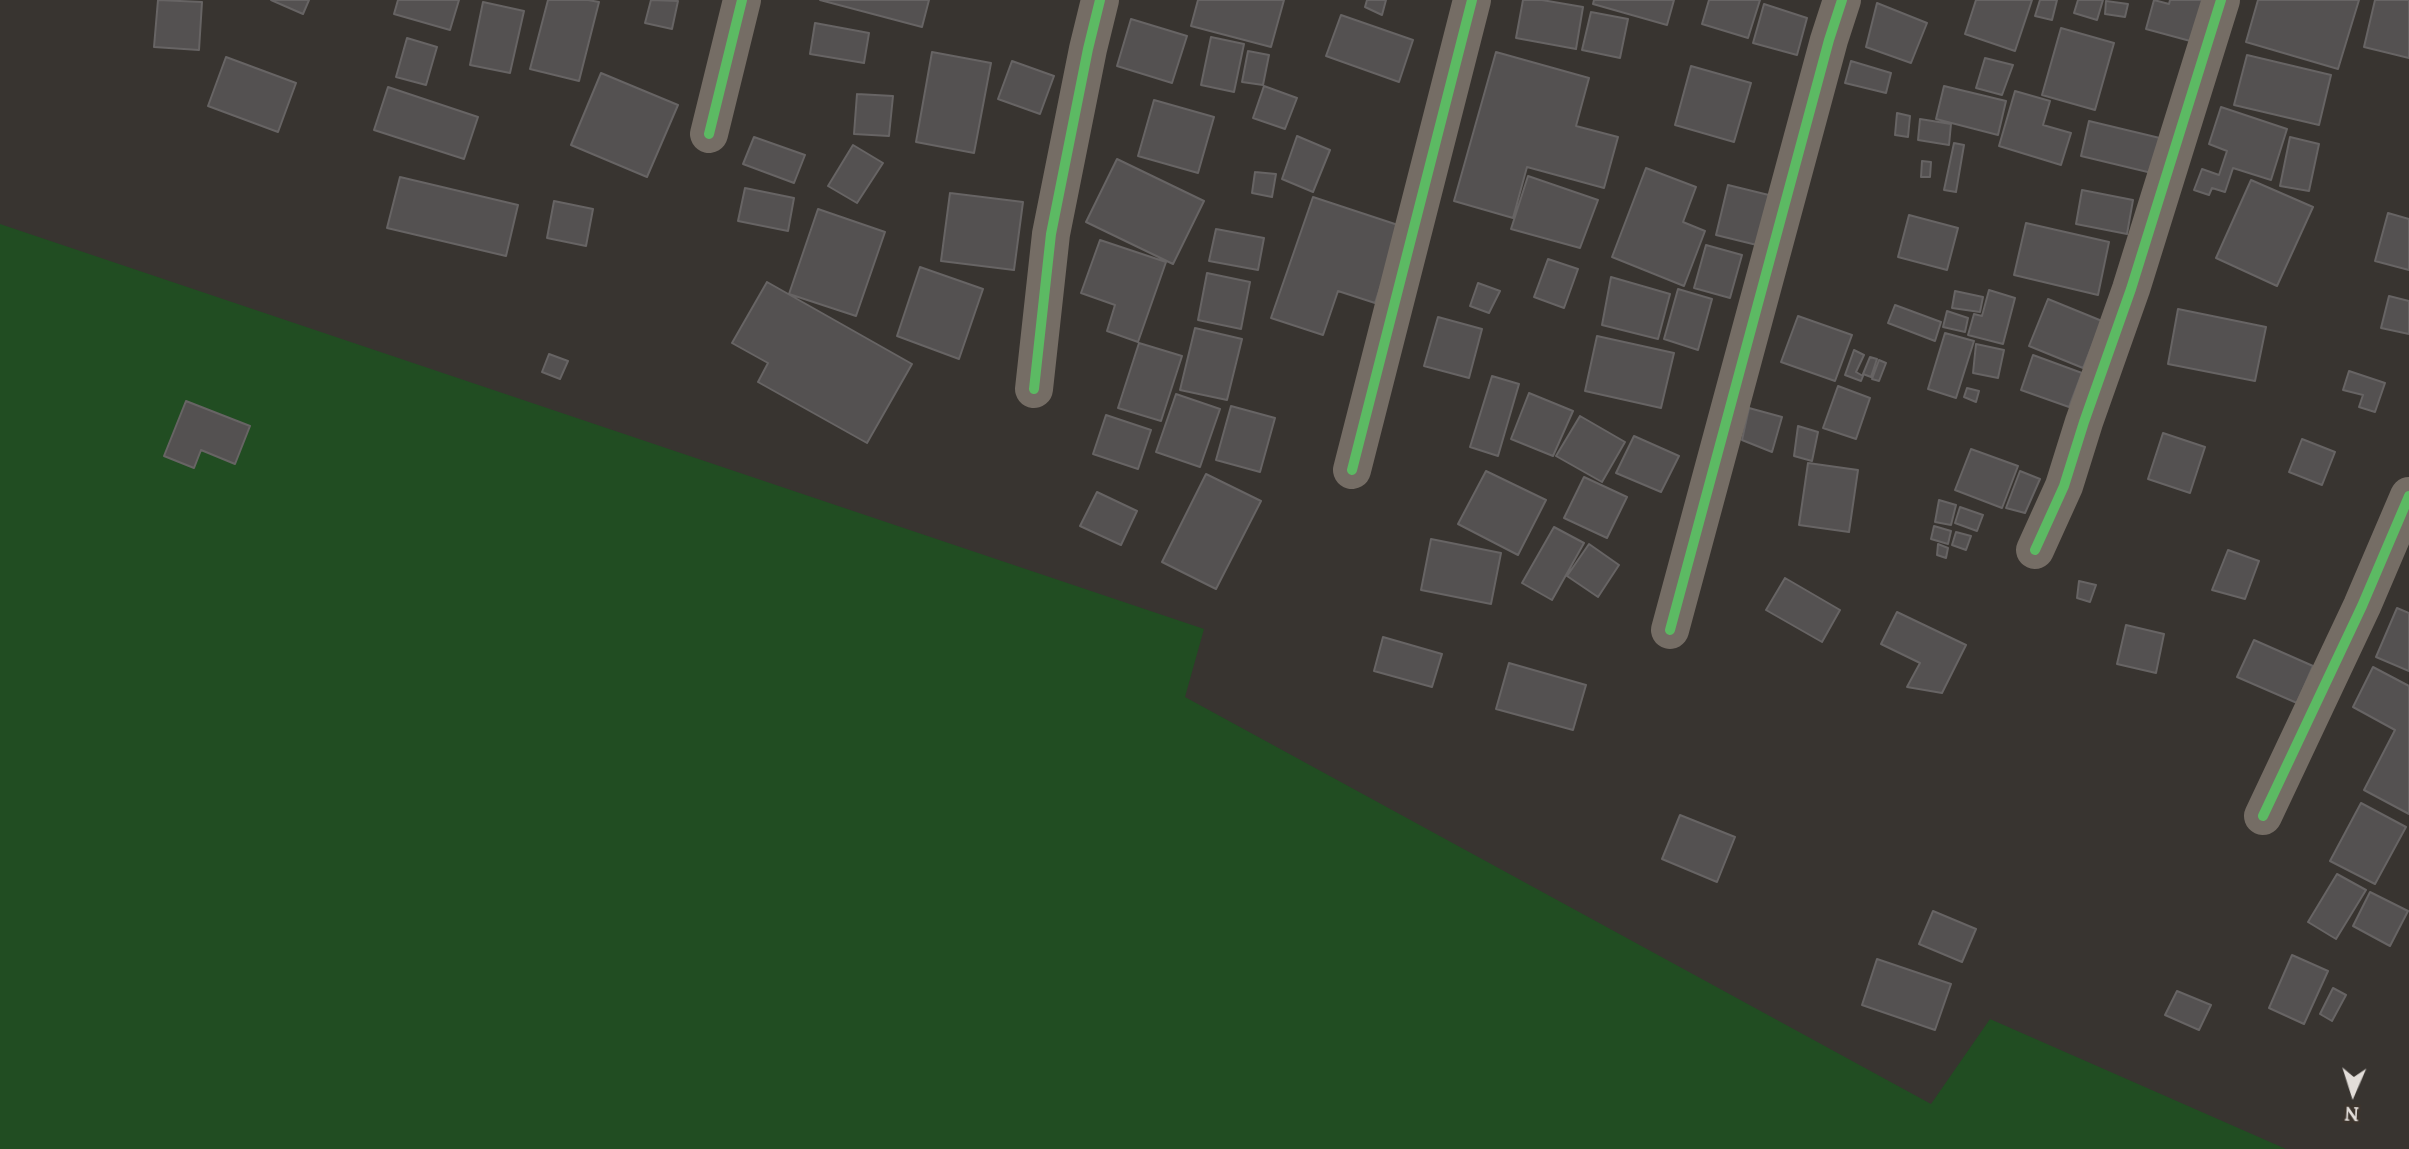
<!DOCTYPE html>
<style>
body{margin:0}
#map{position:relative;width:2409px;height:1149px;overflow:hidden;background:#383430;font-family:Lora,serif}
canvas{display:block}
.north{position:absolute;left:2318px;top:1058px;width:70px;height:70px;-webkit-text-stroke:5px #3c342d;paint-order:stroke;rotate:183deg;font-size:19px;font-weight:700;line-height:28px;text-align:center;color:#e2ddd9}
.north::after{content:'';display:block;margin:auto;width:24px;height:32px;background:#e2ddd9;clip-path:polygon(50% 0,100% 100%,50% 72%,0 100%)}
</style>
<div id="map">
<canvas width="2409" height="1149"></canvas>
<div class="north">N</div>
</div>
<script>
const ctx = document.querySelector('canvas').getContext('2d');
ctx.lineJoin = 'round';
function fillPath(path, color) {
  ctx.fillStyle = color;
  ctx.fill(path, 'evenodd');
}
function toPath(rows) {
  const path = new Path2D();
  for (const r of rows) {
    path.moveTo(r[0], r[1]);
    for (let i = 2; i < r.length; i += 2) path.lineTo(r[i], r[i + 1]);
  }
  return path;
}
function trace(path, color, width, dash) {
  ctx.strokeStyle = color;
  ctx.lineWidth = width;
  ctx.lineCap = dash ? 'butt' : 'round';
  ctx.setLineDash(dash || []);
  ctx.stroke(path);
}
const green = toPath([
 [0,224,1204,629,1185,697,1931,1104,1990,1019,2286,1149,0,1149]
]);
const building = toPath([
 [158,0,202,2,199,50,154,47,158,0],
 [271,0,309,0,303,14,271,0],
 [398,0,459,0,450,30,394,14,398,0],
 [548,0,588,0,599,2,579,81,530,69,548,0],
 [651,0,678,1,672,29,645,23,651,0],
 [820,0,929,0,922,27,820,0],
 [1198,0,1284,0,1271,47,1191,26,1198,0],
 [1367,0,1386,0,1382,15,1365,7,1367,0],
 [1523,0,1542,0,1583,7,1576,49,1516,38,1523,0],
 [1594,0,1674,0,1667,25,1593,4,1594,0],
 [1709,0,1760,0,1748,38,1702,24,1709,0],
 [1976,0,2032,0,2015,51,1965,34,1976,0],
 [2040,0,2057,0,2052,20,2035,16,2040,0],
 [2078,0,2103,0,2097,20,2074,13,2078,0],
 [2154,0,2169,4,2170,0,2205,0,2194,42,2146,29,2154,0],
 [2258,0,2359,0,2338,69,2246,42,2258,0],
 [2375,0,2409,0,2409,58,2364,47,2375,0],
 [2106,1,2128,4,2125,17,2105,14,2106,1],
 [483,2,524,11,510,73,470,65,483,2],
 [1877,3,1927,23,1911,63,1866,47,1877,3],
 [1764,4,1807,18,1797,55,1753,43,1764,4],
 [1591,12,1628,19,1620,58,1582,50,1591,12],
 [1341,15,1413,40,1399,82,1326,56,1341,15],
 [1131,19,1187,36,1172,83,1117,66,1131,19],
 [815,23,869,33,864,63,810,54,815,23],
 [2061,28,2114,43,2095,110,2042,95,2061,28],
 [1211,37,1244,44,1234,92,1201,85,1211,37],
 [407,38,437,47,426,85,396,77,407,38],
 [1248,51,1269,55,1263,85,1242,82,1248,51],
 [932,52,991,63,974,153,916,142,932,52],
 [1496,52,1589,78,1576,126,1618,137,1604,188,1527,167,1513,218,1454,201,1496,52],
 [2247,55,2331,75,2319,125,2234,105,2247,55],
 [226,57,296,83,278,132,208,106,226,57],
 [1985,58,2013,65,2002,95,1976,88,1985,58],
 [1012,61,1054,76,1040,114,998,99,1012,61],
 [1851,61,1891,73,1886,93,1845,83,1851,61],
 [1691,66,1751,83,1734,142,1675,125,1691,66],
 [601,73,678,105,647,177,571,145,601,73],
 [1264,86,1297,98,1285,129,1253,118,1264,86],
 [1944,86,2006,101,1998,135,1936,119,1944,86],
 [388,87,478,117,464,159,374,130,388,87],
 [2015,91,2050,101,2043,125,2071,133,2061,165,1999,146,2015,91],
 [857,94,893,96,889,136,854,134,857,94],
 [1154,100,1214,117,1198,173,1138,156,1154,100],
 [2221,107,2287,129,2271,180,2233,168,2225,192,2212,188,2209,195,2194,190,2202,169,2219,175,2227,151,2209,144,2221,107],
 [1897,113,1910,116,1908,137,1895,135,1897,113],
 [1920,119,1951,124,1949,145,1918,140,1920,119],
 [2089,121,2164,139,2156,174,2081,156,2089,121],
 [1297,136,1330,150,1313,192,1282,179,1297,136],
 [754,137,805,155,794,183,743,164,754,137],
 [2290,137,2319,144,2309,191,2280,186,2290,137],
 [1954,143,1964,145,1956,192,1944,190,1954,143],
 [853,145,883,163,857,203,828,186,853,145],
 [1117,159,1204,201,1173,264,1086,222,1117,159],
 [1922,161,1931,162,1930,177,1921,177,1922,161],
 [1646,168,1696,187,1683,222,1705,231,1684,286,1612,257,1646,168],
 [1255,172,1276,174,1272,197,1252,193,1255,172],
 [1528,176,1598,200,1580,248,1511,229,1528,176],
 [400,177,518,205,506,256,387,228,400,177],
 [2251,180,2313,207,2277,286,2216,258,2251,180],
 [1728,185,1777,197,1765,247,1716,235,1728,185],
 [745,188,794,198,788,231,738,221,745,188],
 [2082,190,2133,200,2127,234,2076,224,2082,190],
 [950,193,1023,202,1014,270,941,261,950,193],
 [1313,197,1401,226,1375,303,1338,291,1323,335,1271,318,1313,197],
 [554,201,593,209,586,246,547,238,554,201],
 [818,209,885,232,856,316,789,294,818,209],
 [2388,213,2409,219,2409,270,2375,261,2388,213],
 [1909,215,1958,228,1947,270,1898,257,1909,215],
 [2026,223,2109,242,2098,295,2014,275,2026,223],
 [1216,229,1264,238,1258,270,1209,261,1216,229],
 [1100,240,1166,262,1138,342,1107,331,1115,305,1081,293,1100,240],
 [1706,245,1742,255,1730,298,1694,288,1706,245],
 [1548,259,1578,269,1564,308,1534,297,1548,259],
 [920,267,983,289,959,359,897,336,920,267],
 [1207,273,1250,282,1241,329,1198,320,1207,273],
 [1611,277,1670,294,1658,339,1602,325,1611,277],
 [767,282,912,364,867,443,758,382,768,363,732,343,767,282],
 [1478,283,1500,291,1489,313,1470,306,1478,283],
 [1678,289,1712,299,1698,350,1664,339,1678,289],
 [1989,290,2015,298,2003,344,1968,335,1974,314,1982,316,1989,290],
 [1955,291,1983,297,1980,312,1952,308,1955,291],
 [2389,296,2409,301,2409,334,2381,328,2389,296],
 [2048,299,2102,321,2083,368,2029,346,2048,299],
 [1895,305,1941,322,1935,341,1888,323,1895,305],
 [2178,309,2266,327,2255,381,2168,364,2178,309],
 [1947,311,1968,318,1965,332,1943,327,1947,311],
 [1798,316,1852,335,1835,381,1781,362,1798,316],
 [1438,317,1482,329,1469,378,1424,366,1438,317],
 [1195,328,1242,339,1227,400,1180,390,1195,328],
 [1945,333,1974,341,1956,398,1928,389,1945,333],
 [1597,336,1674,353,1661,408,1585,391,1597,336],
 [1139,343,1182,356,1161,421,1118,408,1139,343],
 [1976,344,2004,350,1998,378,1973,373,1976,344],
 [1854,350,1864,355,1856,372,1863,376,1861,381,1845,375,1854,350],
 [549,354,568,361,560,379,542,372,549,354],
 [2033,355,2082,373,2069,407,2021,390,2033,355],
 [1870,357,1877,359,1871,377,1863,374,1870,357],
 [1879,360,1886,363,1879,381,1872,379,1879,360],
 [2349,371,2385,383,2375,412,2359,407,2363,395,2343,390,2349,371],
 [1492,376,1519,384,1498,456,1470,447,1492,376],
 [1838,386,1870,398,1856,439,1823,428,1838,386],
 [1967,388,1979,391,1976,402,1964,397,1967,388],
 [1529,393,1573,411,1553,456,1511,439,1529,393],
 [1176,394,1220,409,1200,467,1156,452,1176,394],
 [186,401,250,426,235,464,201,450,194,468,164,456,186,401],
 [1231,406,1275,418,1260,472,1216,460,1231,406],
 [1749,408,1782,417,1772,452,1742,440,1749,408],
 [1106,415,1151,430,1138,469,1093,454,1106,415],
 [1580,416,1625,442,1602,482,1556,456,1580,416],
 [1798,426,1818,432,1812,461,1794,456,1798,426],
 [2163,433,2205,447,2190,493,2148,479,2163,433],
 [1634,436,1679,456,1661,492,1616,473,1634,436],
 [2302,439,2335,452,2322,485,2289,472,2302,439],
 [1971,449,2018,466,2002,508,1955,490,1971,449],
 [1808,463,1858,470,1849,532,1799,525,1808,463],
 [1486,471,1546,500,1518,555,1458,524,1486,471],
 [2020,471,2040,479,2025,513,2006,508,2020,471],
 [1206,474,1261,501,1216,589,1162,562,1206,474],
 [1584,477,1627,497,1607,538,1564,518,1584,477],
 [1097,492,1137,511,1121,545,1080,526,1097,492],
 [1939,500,1956,505,1951,525,1935,522,1939,500],
 [1960,507,1983,515,1977,531,1955,523,1960,507],
 [1934,526,1951,531,1948,544,1931,539,1934,526],
 [1554,527,1584,543,1552,600,1522,583,1554,527],
 [1956,532,1971,536,1966,550,1952,545,1956,532],
 [1431,539,1501,553,1491,604,1421,590,1431,539],
 [1589,544,1619,565,1598,597,1567,576,1589,544],
 [1938,544,1948,548,1946,558,1937,555,1938,544],
 [2228,550,2259,561,2245,599,2212,590,2228,550],
 [1785,578,1840,610,1822,642,1766,610,1785,578],
 [2079,581,2096,585,2090,602,2077,598,2079,581],
 [2397,608,2409,613,2409,671,2376,657,2397,608],
 [1897,612,1966,645,1942,693,1907,687,1920,663,1881,644,1897,612],
 [2126,625,2164,634,2156,673,2117,664,2126,625],
 [1383,637,1442,654,1432,687,1374,671,1383,637],
 [2254,640,2313,666,2297,703,2237,677,2254,640],
 [1509,663,1586,685,1573,730,1496,709,1509,663],
 [2373,667,2409,686,2409,814,2364,790,2395,730,2353,707,2373,667],
 [2361,803,2406,827,2375,884,2330,861,2361,803],
 [1680,815,1735,837,1717,882,1662,859,1680,815],
 [2337,874,2366,890,2336,939,2308,922,2337,874],
 [2370,892,2408,911,2390,946,2353,926,2370,892],
 [1933,911,1976,929,1962,962,1919,944,1933,911],
 [2292,955,2328,971,2304,1024,2269,1008,2292,955],
 [1877,959,1951,984,1935,1030,1862,1005,1877,959],
 [2333,988,2346,995,2332,1021,2320,1014,2333,988],
 [2177,991,2211,1005,2199,1030,2165,1015,2177,991]
]);
const minor = toPath([
 [709,134,742,0],
 [1034,389,1051,234,1088,49,1100,0],
 [1352,470,1472,0],
 [2035,550,2064,486,2084,422,2131,289,2221,0],
 [1670,630,1829,40,1842,0],
 [2263,816,2362,606,2409,496]
]);
const cycleway = toPath([
 [709,134,742,0],
 [1034,389,1051,234,1088,49,1100,0],
 [1352,470,1472,0],
 [2035,550,2064,486,2084,422,2131,289,2221,0],
 [1670,630,1829,40,1842,0],
 [2263,816,2362,606,2409,496]
]);
fillPath(green, '#214d22');
fillPath(building, '#545151');
trace(building, '#676464', 2);
trace(minor, '#756d65', 38);
trace(cycleway, '#5cba63', 10);
</script>
